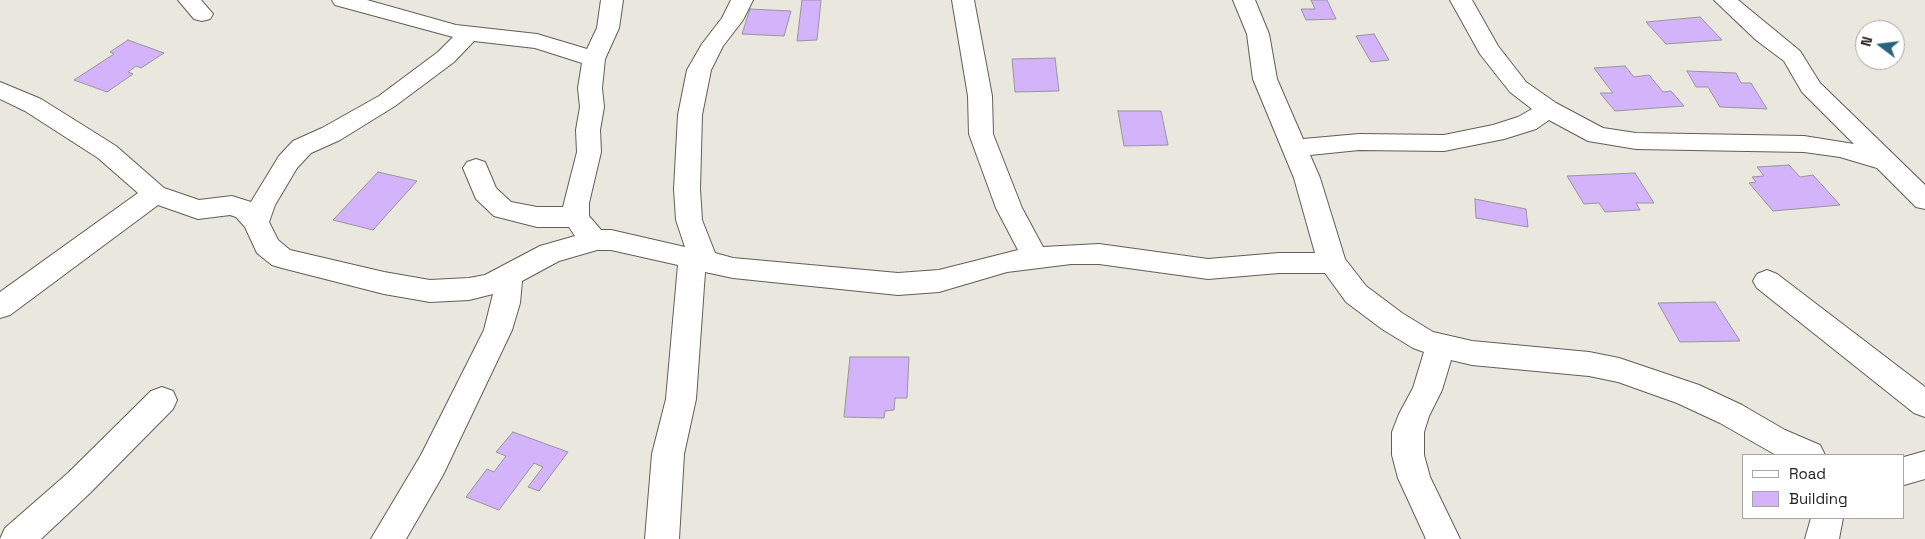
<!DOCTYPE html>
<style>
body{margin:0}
#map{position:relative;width:1925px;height:539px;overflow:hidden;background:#e9e7de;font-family:"Space Grotesk",sans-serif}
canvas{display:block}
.legend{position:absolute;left:1742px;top:454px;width:162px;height:65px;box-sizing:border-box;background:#fff;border:1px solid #a7a6a5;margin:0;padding:6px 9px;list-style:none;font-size:15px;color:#22211e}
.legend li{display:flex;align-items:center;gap:10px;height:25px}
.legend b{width:25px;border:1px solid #a7a6a5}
.north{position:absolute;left:1855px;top:20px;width:50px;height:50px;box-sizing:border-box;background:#fff;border:1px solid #a7a6a5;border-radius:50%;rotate:285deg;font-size:14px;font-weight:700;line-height:20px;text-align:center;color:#22211e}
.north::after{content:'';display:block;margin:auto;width:18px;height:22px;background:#26657a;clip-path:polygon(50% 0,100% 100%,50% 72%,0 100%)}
</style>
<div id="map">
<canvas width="1925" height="539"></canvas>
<ul class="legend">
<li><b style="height:6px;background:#fff"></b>Road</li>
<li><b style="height:14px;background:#d3b3f9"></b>Building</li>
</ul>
<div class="north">N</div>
</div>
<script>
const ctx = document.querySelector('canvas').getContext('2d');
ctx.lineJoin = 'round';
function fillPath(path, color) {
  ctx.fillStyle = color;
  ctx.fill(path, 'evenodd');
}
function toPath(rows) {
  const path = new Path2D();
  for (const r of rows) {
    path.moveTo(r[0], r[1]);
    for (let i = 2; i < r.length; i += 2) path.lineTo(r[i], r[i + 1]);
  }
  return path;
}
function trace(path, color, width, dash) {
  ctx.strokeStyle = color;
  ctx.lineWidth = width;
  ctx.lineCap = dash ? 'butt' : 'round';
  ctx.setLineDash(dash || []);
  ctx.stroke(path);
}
const building = toPath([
 [802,0,821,0,817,40,797,41,802,0],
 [1311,0,1327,0,1336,19,1306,20,1301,9,1315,9,1311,0],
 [750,9,791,11,784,36,742,34,750,9],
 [1700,17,1722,40,1666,44,1646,22,1700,17],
 [1374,34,1389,60,1371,62,1356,36,1374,34],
 [128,40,164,53,141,68,136,66,128,72,133,74,107,92,74,80,114,54,110,52,128,40],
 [1055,58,1059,91,1015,92,1012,59,1055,58],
 [1625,66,1634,77,1649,75,1663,92,1671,91,1684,106,1615,111,1600,93,1613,93,1594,68,1625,66],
 [1687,71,1736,73,1741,83,1751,83,1767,109,1720,107,1708,87,1696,87,1687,71],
 [1118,111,1161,111,1168,145,1124,146,1118,111],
 [1789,165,1800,177,1813,175,1840,205,1773,211,1749,183,1756,182,1752,177,1764,176,1757,167,1789,165],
 [378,172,417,181,373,230,333,220,378,172],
 [1635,173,1654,203,1636,203,1640,210,1605,212,1599,203,1584,204,1567,176,1635,173],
 [1475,199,1526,209,1528,227,1476,218,1475,199],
 [1715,302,1740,341,1680,342,1658,303,1715,302],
 [850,357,909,357,907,398,895,398,894,410,885,411,884,418,844,417,850,357],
 [513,432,568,452,539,491,528,487,543,467,534,463,499,510,466,497,487,469,494,472,506,456,496,452,513,432]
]);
const minor = toPath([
 [178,0,201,0,213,14,210,19,202,21,194,19,178,0],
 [332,0,367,0,456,25,537,34,587,49,597,28,601,0,623,0,619,28,605,59,602,88,604,107,600,130,601,152,589,203,589,216,601,230,611,230,685,247,676,220,674,189,678,115,687,70,702,44,722,18,731,0,753,0,743,20,723,46,711,70,702,115,700,189,702,220,715,253,733,258,898,273,939,270,1018,250,996,208,969,134,968,96,952,0,974,0,992,96,993,134,1022,208,1043,247,1099,244,1208,259,1279,253,1315,253,1294,178,1253,79,1247,34,1233,0,1255,0,1269,34,1277,79,1303,139,1359,134,1444,135,1493,125,1518,117,1532,109,1510,92,1480,54,1450,0,1472,0,1498,46,1526,82,1556,103,1603,128,1636,133,1804,136,1854,144,1802,92,1784,61,1756,40,1714,0,1738,0,1800,51,1820,83,1925,185,1925,209,1916,207,1877,168,1840,157,1804,152,1636,149,1588,141,1549,120,1536,129,1504,139,1444,151,1359,150,1310,155,1320,178,1345,259,1366,286,1402,313,1433,332,1472,341,1589,352,1619,358,1699,385,1742,405,1785,430,1820,445,1825,455,1776,455,1720,423,1677,403,1618,382,1589,376,1472,365,1451,360,1442,390,1429,416,1424,432,1424,455,1430,477,1460,539,1426,539,1398,478,1392,455,1392,432,1399,414,1413,388,1424,352,1413,348,1382,329,1346,302,1325,273,1279,273,1208,279,1099,264,1071,264,1007,272,939,292,898,295,733,278,705,272,696,399,684,454,679,539,645,539,652,454,666,399,678,265,611,250,597,250,559,261,522,281,520,303,512,330,443,475,406,539,371,539,421,455,484,330,493,294,469,300,430,302,384,294,282,268,272,265,257,253,245,227,236,217,230,215,198,219,158,205,10,315,0,318,0,292,138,193,98,158,25,111,0,99,0,82,41,99,116,146,164,188,199,200,232,196,251,202,279,156,293,141,322,128,379,96,438,52,453,37,335,5,332,0],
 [474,41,535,48,582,63,578,88,580,107,576,130,577,152,563,207,537,207,511,202,496,188,485,162,476,159,467,162,463,168,476,199,494,216,537,227,569,227,575,236,540,246,485,275,469,278,430,280,384,272,290,250,278,240,269,222,275,205,297,168,311,153,340,140,395,106,454,62,474,41],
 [1767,270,1777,274,1925,387,1925,417,1914,413,1757,288,1753,281,1757,274,1767,270],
 [162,387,173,391,177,400,173,409,90,493,41,539,0,539,5,528,68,473,151,391,162,387],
 [1925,451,1925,479,1904,485,1904,457,1925,451],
 [1811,518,1843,518,1839,539,1805,539,1811,518]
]);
fillPath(building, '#d3b3f9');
trace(building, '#99959d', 1);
trace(minor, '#605f57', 2);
fillPath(minor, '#fff');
</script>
